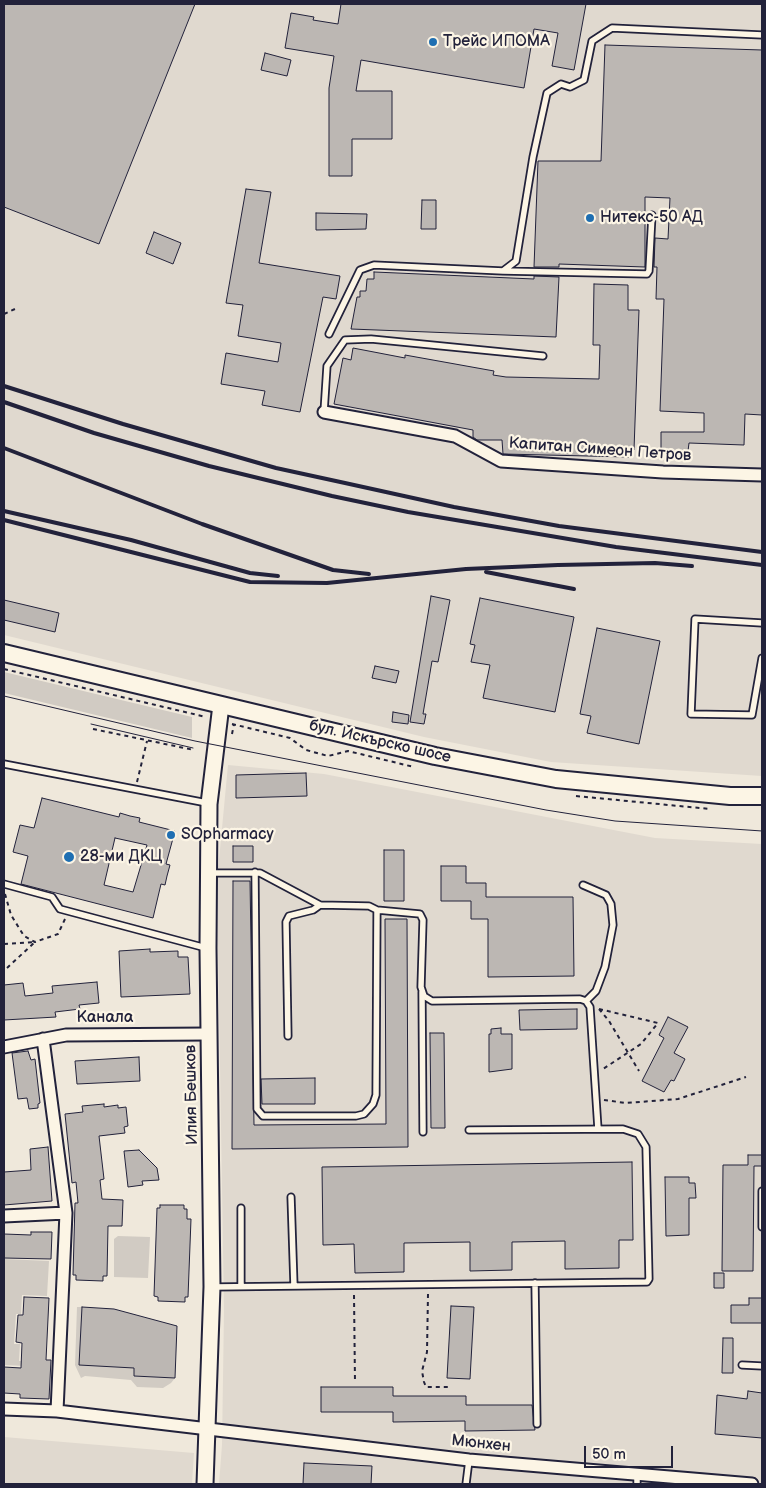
<!DOCTYPE html>
<meta charset="utf-8">
<style>
body{margin:0}
#map{position:relative;width:766px;height:1488px;overflow:hidden;background:#efe8db;font-family:"Balsamiq Sans",sans-serif}
canvas{display:block}
.frame{position:absolute;inset:0;border:5px solid #22223b;pointer-events:none}
.scale{position:absolute;left:584px;top:1446px;width:89px;height:22px;box-sizing:border-box;border:2px solid #22223b;border-top:0;padding-left:6px;font-size:15px;line-height:18px;white-space:nowrap;color:#22223b;-webkit-text-stroke:4px #fcf5e5;paint-order:stroke}
</style>
<div id="map">
<canvas width="766" height="1488"></canvas>
<div class="frame"></div>
<div class="scale">50 m</div>
</div>
<script>
const ctx = document.querySelector('canvas').getContext('2d');
ctx.lineJoin = 'round';
function fillPath(path, color) {
  ctx.fillStyle = color;
  ctx.fill(path, 'evenodd');
}
function toPath(rows) {
  const path = new Path2D();
  for (const r of rows) {
    path.moveTo(r[0], r[1]);
    for (let i = 2; i < r.length; i += 2) path.lineTo(r[i], r[i + 1]);
  }
  return path;
}
function trace(path, color, width, dash) {
  ctx.strokeStyle = color;
  ctx.lineWidth = width;
  ctx.lineCap = dash ? 'butt' : 'round';
  ctx.setLineDash(dash || []);
  ctx.stroke(path);
}
function drawText(font, color, halo, rows, align = 'center') {
  ctx.font = font + ' "Balsamiq Sans",sans-serif';
  ctx.lineWidth = 4.5;
  ctx.setLineDash([]);
  ctx.textBaseline = 'middle';
  ctx.strokeStyle = halo;
  ctx.fillStyle = color;
  for (const [text, x, y, turn = 0] of rows) {
    ctx.save();
    ctx.translate(x, y);
    ctx.rotate((+turn || 0) * Math.PI / 180);
    ctx.textAlign = isNaN(turn) ? turn : align;
    if (halo) ctx.strokeText(text, 0, 0);
    ctx.fillText(text, 0, 0);
    ctx.restore();
  }
}
const built = toPath([
 [4,4,762,4,762,776,551,762,424,737,4,635],
 [228,765,324,774,655,838,762,844,762,1484,219,1484,222,1445,224,1311,217,881],
 [4,1437,194,1453,192,1484,4,1484]
]);
const green = toPath([
 [4,672,192,717,192,738,4,693],
 [118,1236,150,1237,148,1278,114,1277,114,1239],
 [5,1259,49,1261,47,1296,22,1295,21,1314,16,1314,14,1344,20,1344,19,1361,25,1361,25,1366,4,1365],
 [77,1307,82,1307,134,1368,134,1376,175,1378,171,1383,163,1388,137,1387,131,1380,85,1376,81,1378,75,1365]
]);
const building = toPath([
 [4,4,195,4,99,244,4,207,4,4],
 [341,4,586,4,574,70,552,66,558,33,534,29,524,88,361,60,356,91,392,91,392,139,352,139,352,176,329,176,329,88,334,56,285,48,291,13,314,17,313,20,338,24,341,4],
 [605,45,762,50,762,415,745,414,744,445,689,443,688,451,661,451,661,432,704,432,704,413,660,411,664,299,656,299,657,267,654,267,655,238,668,239,670,198,645,197,645,267,559,264,559,267,534,267,538,161,601,161,605,45],
 [265,53,291,60,287,76,261,70,265,53],
 [246,189,271,192,259,263,340,276,336,299,323,297,300,412,262,405,265,391,221,384,226,353,278,362,281,343,238,336,243,305,226,303,246,189],
 [422,200,436,200,436,229,421,229,422,200],
 [316,213,367,214,366,229,316,230,316,213],
 [154,232,181,243,173,264,146,253,154,232],
 [374,272,534,279,534,276,559,277,556,337,351,329,357,297,360,297,360,291,366,291,367,279,374,279,374,272],
 [594,284,628,285,628,310,639,310,634,450,630,450,630,457,503,454,502,440,477,440,473,437,473,430,334,404,343,358,351,360,353,348,405,358,405,355,494,371,493,375,506,377,599,379,600,345,593,345,594,284],
 [431,596,450,600,438,662,432,661,423,714,426,714,424,724,410,722,431,596],
 [480,598,574,617,555,712,483,698,490,665,471,662,475,645,470,644,480,598],
 [4,600,59,613,55,632,4,620,4,600],
 [597,628,660,641,639,744,587,733,591,716,580,714,597,628],
 [375,666,399,671,396,683,372,678,375,666],
 [393,712,409,715,408,724,392,722,393,712],
 [306,773,307,796,236,798,236,775,306,773],
 [42,798,119,817,120,813,130,816,140,818,139,822,175,831,166,864,170,865,167,876,165,885,161,884,153,918,21,884,28,856,13,852,20,825,34,828,42,798],
 [115,838,147,845,133,892,104,885,115,838],
 [233,846,253,846,253,862,233,862,233,846],
 [384,850,404,850,404,901,384,901,384,850],
 [441,866,466,866,466,883,486,883,486,897,573,897,574,976,488,977,488,919,471,919,471,901,441,901,441,866],
 [233,881,250,881,254,1125,386,1124,385,919,407,919,408,1147,232,1149,233,881],
 [150,949,150,952,178,951,178,957,188,957,190,994,121,997,119,951,150,949],
 [97,982,99,1003,79,1005,80,1009,55,1012,56,1017,4,1020,4,985,23,983,25,996,53,993,52,986,97,982],
 [577,1009,577,1029,520,1030,519,1010,577,1009],
 [668,1017,688,1027,674,1053,685,1059,674,1081,671,1080,664,1092,642,1081,664,1038,659,1035,668,1017],
 [501,1028,501,1034,512,1034,512,1069,489,1072,489,1034,491,1034,491,1029,501,1028],
 [430,1033,444,1033,445,1128,431,1128,430,1033],
 [28,1051,31,1060,35,1059,40,1103,38,1104,38,1108,29,1109,27,1098,18,1099,12,1053,28,1051],
 [139,1057,140,1081,77,1084,75,1061,139,1057],
 [315,1078,315,1104,262,1104,261,1079,315,1078],
 [104,1104,104,1107,118,1105,118,1108,126,1107,128,1126,124,1127,125,1133,99,1136,104,1179,100,1180,102,1199,123,1200,122,1226,108,1226,107,1276,103,1276,103,1281,76,1280,76,1275,73,1275,75,1203,78,1203,76,1182,72,1183,65,1114,83,1112,82,1106,104,1104],
 [48,1147,52,1201,4,1205,4,1172,31,1170,30,1149,48,1147],
 [139,1150,157,1168,159,1180,142,1181,143,1185,128,1187,124,1151,139,1150],
 [748,1155,762,1155,762,1166,754,1166,753,1271,722,1271,723,1165,748,1165,748,1155],
 [632,1162,633,1240,619,1240,619,1268,565,1269,565,1241,512,1242,512,1270,470,1271,470,1242,404,1243,404,1272,355,1273,354,1244,323,1245,322,1167,632,1162],
 [665,1177,689,1177,689,1183,695,1183,696,1198,689,1198,689,1235,666,1236,665,1177],
 [160,1205,184,1205,184,1209,187,1209,187,1219,191,1219,188,1297,185,1297,185,1302,158,1301,158,1297,154,1296,157,1208,160,1208,160,1205],
 [31,1232,52,1232,51,1259,4,1258,4,1234,31,1235,31,1232],
 [714,1273,724,1273,724,1288,714,1288,714,1273],
 [24,1297,49,1298,46,1360,51,1360,49,1399,20,1398,20,1394,4,1393,4,1367,21,1368,22,1343,16,1342,18,1315,23,1315,24,1297],
 [749,1298,762,1298,762,1323,731,1323,731,1305,749,1305,749,1298],
 [451,1306,474,1307,470,1379,447,1378,451,1306],
 [82,1307,114,1309,177,1326,175,1378,134,1376,134,1368,79,1365,82,1307],
 [723,1338,733,1338,733,1373,722,1373,723,1338],
 [321,1387,393,1387,393,1396,466,1396,466,1405,532,1405,535,1430,465,1431,465,1421,393,1422,393,1412,321,1412,321,1387],
 [748,1391,762,1393,762,1438,715,1434,717,1395,747,1399,748,1391],
 [304,1463,372,1466,371,1484,303,1484,304,1463]
]);
const path = toPath([
 [4,314,15,309],
 [4,669,206,717],
 [232,724,290,738,306,750,328,756,348,751,414,767],
 [93,729,194,750],
 [232,734,234,724],
 [137,782,147,741],
 [576,796,710,809],
 [5,894,11,915,24,936,35,942,58,934,65,919],
 [4,944,35,942],
 [7,968,35,942],
 [599,1009,658,1023,641,1044,603,1069],
 [599,1009,609,1021,639,1071],
 [604,1100,626,1103,678,1099,746,1077],
 [428,1294,427,1352,422,1371,424,1382,426,1387,450,1387],
 [354,1295,355,1383]
]);
const service = toPath([
 [503,271,647,274,649,271,652,215],
 [329,334,360,270,374,265,503,271,516,261,533,157,547,93,561,84,570,87,584,80,592,41,612,28,762,35],
 [324,412,327,366,345,340,371,339,543,356],
 [762,623,695,619,691,714,752,715,762,658],
 [4,764,207,803],
 [255,872,257,1109,263,1116,356,1116,364,1114,373,1104,376,1095,377,910],
 [209,873,260,873,320,905,369,906,377,910,420,914,423,920,421,987,424,996,432,1001,580,999,586,1001,590,1007,598,1129],
 [4,884,52,897,60,909,206,948],
 [583,885,606,895,611,904,613,925,605,967,596,991,586,1001],
 [422,992,423,1132],
 [288,1036,286,922,289,916,313,910,320,905],
 [762,1191,762,1227],
 [291,1197,294,1286],
 [241,1208,241,1286],
 [535,1283,537,1424],
 [214,1287,647,1282,649,1279,646,1147,638,1134,623,1129,469,1130],
 [742,1365,762,1366],
 [637,1476,637,1484],
 [466,1484,469,1460]
]);
const minor = toPath([
 [324,412,455,436,501,461,663,472,762,475],
 [43,1039,66,1213,57,1411],
 [4,1047,66,1035,208,1034],
 [4,1216,66,1213],
 [4,1409,57,1411,469,1460,752,1484]
]);
const tertiary = toPath([
 [205,1484,212,1287,208,948,209,804,221,705]
]);
const secondary = toPath([
 [4,653,435,756,556,779,730,796,762,796]
]);
const tram = toPath([
 [4,696,195,741,546,810,615,821,762,831],
 [91,724,193,748]
]);
const rail = toPath([
 [4,386,123,424,276,468,345,483,454,507,559,526,762,552],
 [4,402,94,433,209,466,332,496,408,512,616,547,762,565],
 [4,448,202,524,333,570,369,574],
 [4,511,131,540,250,573,278,576],
 [4,520,250,582,327,583,466,569,558,565,655,563,692,566],
 [486,572,574,589]
]);
const markers = [
 [433,42,5,"#1f6fb2"],
 [590,218,5,"#1f6fb2"],
 [171,835,5,"#1f6fb2"],
 [69,857,6,"#1f6fb2"]
];
const poiNames = [
 ["Трейс ИПОМА",443,42],
 ["Нитекс-50 АД",600,218],
 ["SOpharmacy",181,835],
 ["28-ми ДКЦ",80,857]
];
const streetNames = [
 ["Капитан Симеон Петров",600,450,4],
 ["бул. Искърско шосе",380,742,13],
 ["Канала",105,1018],
 ["Илия Бешков",192,1095,-91],
 ["Мюнхен",481,1444,6]
];
fillPath(built, '#e0d9cf');
fillPath(green, '#d1cbc3');
fillPath(building, '#bcb7b3');
trace(building, '#22223b', 1);
trace(service, '#22223b', 9);
trace(minor, '#22223b', 15);
trace(tertiary, '#22223b', 19);
trace(secondary, '#22223b', 20);
trace(path, '#22223b', 2, [4, 4]);
trace(service, '#fcf5e5', 5.5);
trace(minor, '#fcf5e5', 11);
trace(tertiary, '#fcf5e5', 15);
trace(secondary, '#fcf5e5', 16);
trace(tram, '#22223b', 1);
trace(rail, '#22223b', 4);
for (const [x, y, r, color] of markers) {
  const dot = new Path2D();
  dot.arc(x, y, r, 0, 2 * Math.PI);
  ctx.fillStyle = color;
  ctx.fill(dot);
  trace(dot, '#fcf5e5', 2);
}
drawText('16px', '#22223b', '#fcf5e5', poiNames, 'left');
drawText('16px', '#22223b', '#fcf5e5', streetNames);
</script>
